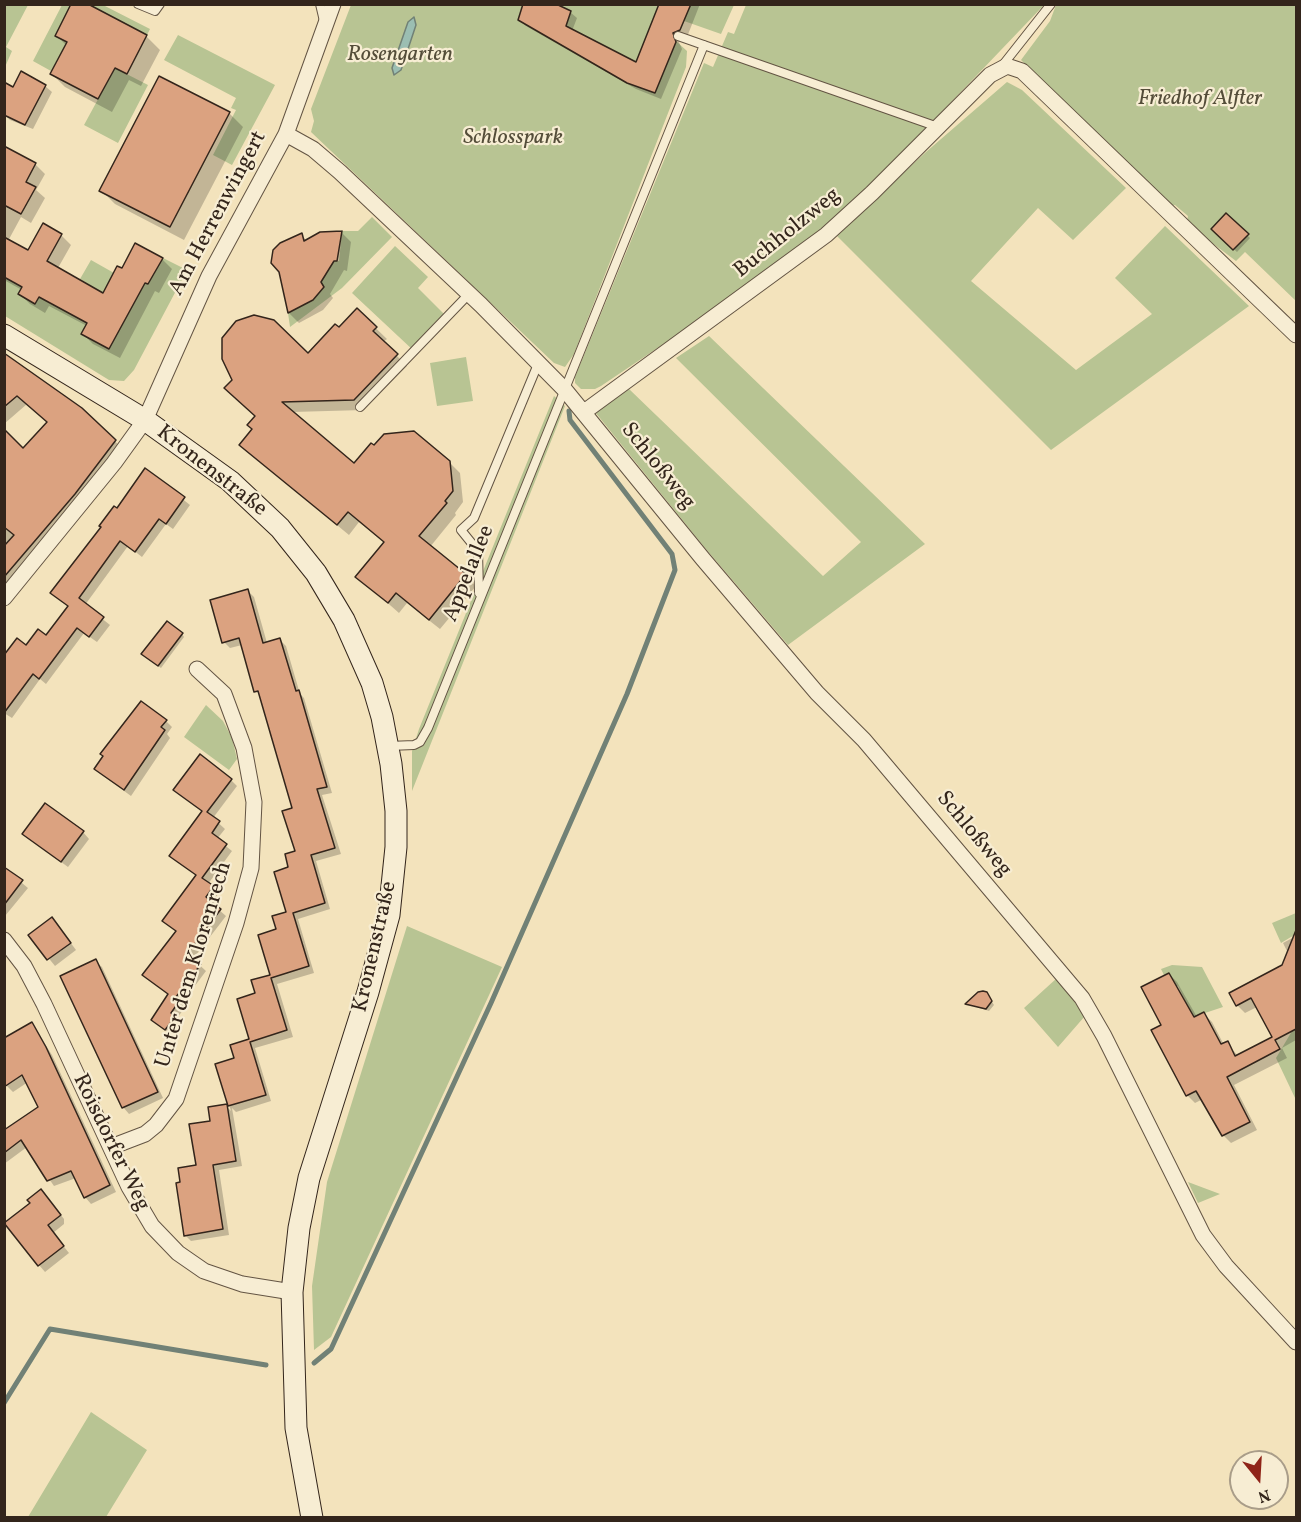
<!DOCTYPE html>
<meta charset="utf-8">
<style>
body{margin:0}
#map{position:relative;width:1301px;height:1522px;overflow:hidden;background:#f3e3bc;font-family:Vollkorn,serif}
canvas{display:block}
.frame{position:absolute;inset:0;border:6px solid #33251b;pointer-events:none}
.north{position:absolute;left:1229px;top:1450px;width:60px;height:60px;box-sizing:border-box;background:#f7edd3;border:2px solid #a99d89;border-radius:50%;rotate:162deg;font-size:16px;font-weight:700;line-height:24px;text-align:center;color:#33251b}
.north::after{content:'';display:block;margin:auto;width:21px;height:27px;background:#8f2418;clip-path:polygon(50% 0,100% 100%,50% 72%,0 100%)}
</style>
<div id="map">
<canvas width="1301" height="1522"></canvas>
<div class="frame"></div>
<div class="north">N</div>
</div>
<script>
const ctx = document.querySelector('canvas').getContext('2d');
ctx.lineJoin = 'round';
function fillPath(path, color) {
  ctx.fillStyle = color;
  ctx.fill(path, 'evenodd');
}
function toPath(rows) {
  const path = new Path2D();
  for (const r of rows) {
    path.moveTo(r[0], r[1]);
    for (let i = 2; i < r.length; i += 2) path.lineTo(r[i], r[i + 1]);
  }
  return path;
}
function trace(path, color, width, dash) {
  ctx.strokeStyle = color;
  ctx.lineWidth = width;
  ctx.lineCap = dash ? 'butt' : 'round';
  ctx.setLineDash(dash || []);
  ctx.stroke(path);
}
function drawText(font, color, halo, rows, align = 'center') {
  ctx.font = font + ' Vollkorn,serif';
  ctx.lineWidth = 4.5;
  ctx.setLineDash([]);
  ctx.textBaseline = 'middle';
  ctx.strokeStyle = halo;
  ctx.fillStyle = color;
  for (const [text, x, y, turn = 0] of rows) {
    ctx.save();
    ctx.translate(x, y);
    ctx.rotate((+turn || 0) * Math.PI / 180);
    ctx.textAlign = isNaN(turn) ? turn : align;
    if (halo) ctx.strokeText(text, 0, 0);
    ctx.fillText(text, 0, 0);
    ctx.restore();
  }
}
const green = toPath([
 [5,4,28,5,6,47,12,51,5,67],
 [62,5,71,5,55,36,67,42,51,71,33,61],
 [88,5,103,5,150,29,147,35],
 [351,5,734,5,721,34,684,21,676,41,687,51,686,67,574,354,565,367,554,363,311,132,314,121,311,109],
 [746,5,1044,5,870,187,821,231,741,292,601,386,595,389,581,389,575,383,575,377,704,63,713,67,728,32,734,34],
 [1056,5,1296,5,1296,301,1245,252,1236,261,1203,236,1187,221,1188,216,1175,205,1171,206,1021,60,1050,21],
 [178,35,275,85,232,165,213,155,236,110,231,108,236,98,164,60],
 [115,68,148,85,118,143,84,125],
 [1007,82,1022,90,1126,188,1073,240,1038,208,971,281,1076,370,1152,314,1115,278,1165,226,1249,306,1051,450,836,235,926,152],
 [372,217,392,237,342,288,290,327,288,313,302,306,301,295,313,290,317,295,324,287,321,282,334,261,339,261,342,231,358,231],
 [395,246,428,277,418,288,447,317,414,351,352,293],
 [163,258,187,270,134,370,124,381,109,380,5,316,4,277,22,287,18,294,35,304,39,297,71,314,88,284,80,279,91,260,114,273,81,334,109,349,145,283,148,284],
 [709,336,925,544,788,645,705,548,595,412,629,389,823,576,861,542,676,358],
 [466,357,473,401,437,406,430,363],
 [554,396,565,406,412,791,412,751,419,729],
 [206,705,223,721,232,738,237,759,229,770,184,737],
 [1296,913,1296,934,1281,943,1272,923],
 [407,926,502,967,331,1337,314,1350,312,1286,327,1182],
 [1172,965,1202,967,1223,1007,1193,1017,1178,986,1176,986,1169,973,1164,975,1161,969],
 [1057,978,1085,1016,1058,1047,1024,1008],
 [1296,1028,1296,1100,1276,1058,1292,1031],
 [1188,1182,1220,1194,1198,1203],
 [91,1412,147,1450,106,1517,28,1517]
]);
const water = toPath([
 [414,17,416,25,401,70,394,75,392,68,408,22,414,17]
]);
const shadow = toPath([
 [661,4,700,4,687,37,678,40,682,49,661,99,636,89,526,26,520,20,570,12,577,18,572,31,637,64],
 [57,36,146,36,160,50,141,86,129,80,112,112,65,87,52,74,67,46],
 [45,86,52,92,33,129,10,120,4,114,14,89],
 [229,113,243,127,184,240,115,204,101,190],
 [4,156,35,164,45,174,36,190,45,198,31,223,21,217,8,241,29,253,61,235,71,245,58,268,104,295,122,270,162,259,172,269,159,293,155,291,120,358,93,344,83,334,87,326,49,306,45,313,30,304,20,294,22,290,4,280],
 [1226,215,1250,238,1237,252,1213,229],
 [341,232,351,242,347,271,344,270,330,294,333,298,323,310,299,323,289,313,281,271,301,235,307,241],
 [357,310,387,339,383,342,407,366,364,410,292,412,354,465,449,462,460,473,463,502,455,513,456,515,430,547,476,586,440,629,407,603,399,613,357,576,385,543,359,522,349,535,252,455,256,417,233,381,222,352,226,332,242,319,308,355,339,329],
 [4,354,81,409,124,450,4,596,4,430,23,450,49,423,27,404,4,424],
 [146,470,190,505,173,529,166,524,142,557,128,546,85,605,110,625,97,642,84,633,46,684,40,679,12,718,4,713,4,657,47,637,69,607,52,593],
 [248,591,254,597,267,643,279,639,286,646,300,694,304,698,332,793,322,795,341,854,316,861,330,909,298,919,314,973,277,984,293,1037,255,1048,271,1101,236,1112,232,1108,242,1166,219,1170,229,1235,191,1241,185,1235,198,1167,212,1122,226,1106,231,1111,217,1065,236,1059,250,1040,257,994,272,976,278,930,288,913,290,868,297,852,294,809,261,696,256,691,242,645,230,648,224,642],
 [182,634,184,637,161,668,146,657],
 [166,721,172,727,167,734,170,738,131,796,102,775],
 [231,780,237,786,213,818,225,829,217,839,232,851,208,884,219,893,211,903,226,916,193,959,206,971,182,1003,185,1007,176,1020,180,1024,171,1035,153,1020,169,995,177,932,164,921,197,876,177,862,203,812,175,790],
 [83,832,89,839,68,867,31,840],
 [4,868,28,888,5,916,4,915],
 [58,926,76,950,55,966,30,935],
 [1296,936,1296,1040,1282,1048,1287,1058,1234,1085,1257,1130,1231,1143,1223,1135,1203,1099,1195,1103,1187,1095,1163,1026,1169,974,1177,982,1197,1017,1204,1014,1212,1022,1224,1045,1227,1043,1238,1056,1274,1038,1257,1007,1245,1013,1237,1005,1283,966,1288,953,1283,943],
 [95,961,102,967,163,1098,129,1114,123,1107],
 [987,994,994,1005,989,1011,967,1004],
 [32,1024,52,1055,116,1192,91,1204,85,1197,76,1178,54,1186,27,1147,4,1164,4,1132,40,1108,28,1082,13,1092,4,1083],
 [47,1198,64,1219,64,1224,53,1233,69,1253,45,1272,39,1265]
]);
const stream = toPath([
 [314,1363,331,1349,491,1003,627,694,675,570,672,554,570,420,569,411],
 [4,1403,50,1329,266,1365]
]);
const building = toPath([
 [71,4,88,4,147,35,127,74,115,68,98,99,50,74,67,42,55,36,71,4],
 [523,4,556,4,571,11,566,26,636,62,659,4,691,4,680,30,673,33,676,42,655,93,627,83,518,20,523,4],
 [21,71,46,85,25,125,4,115,4,82,13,87,21,71],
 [159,76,230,112,170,227,99,191,159,76],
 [4,146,36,163,26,182,36,187,21,214,4,205,4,146],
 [1226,213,1249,234,1233,250,1211,229,1226,213],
 [43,223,62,234,47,261,103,293,117,266,122,268,135,243,163,258,148,284,145,283,109,349,81,334,87,323,39,297,35,304,18,294,22,287,4,277,4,237,28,250,43,223],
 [342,231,337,261,334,261,321,282,324,287,313,300,288,313,279,272,271,263,273,250,280,243,302,233,304,241,320,232,342,231],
 [357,308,377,327,373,331,398,354,354,400,282,402,354,463,371,443,374,445,384,434,414,431,450,461,453,491,445,501,447,503,419,536,466,574,429,620,396,593,388,603,355,577,384,542,348,512,337,525,239,445,252,429,247,425,255,416,224,388,232,380,222,359,222,338,236,321,254,315,274,320,308,353,335,324,339,327,357,308],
 [4,353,82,408,116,440,75,494,4,577,4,546,14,535,4,527,4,429,23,448,47,422,17,396,4,407,4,353],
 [145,468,185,497,166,524,159,519,135,552,120,541,79,598,104,617,89,637,77,628,39,679,33,674,4,713,4,655,17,638,26,645,38,629,46,635,68,606,50,593,101,527,99,526,114,506,117,508,145,468],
 [248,589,263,643,280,638,296,691,299,690,327,787,317,789,335,848,311,855,325,903,293,913,309,966,271,978,287,1030,250,1042,266,1095,228,1106,215,1064,234,1058,230,1045,249,1039,237,999,255,993,251,980,270,975,258,935,276,929,272,916,286,912,274,872,288,867,285,854,295,851,282,811,292,808,258,691,254,692,239,638,222,643,210,600,248,589],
 [167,621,183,633,158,666,141,654,167,621],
 [141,701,167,720,161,727,165,730,124,790,94,769,103,756,100,754,141,701],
 [200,754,232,779,207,812,220,821,212,833,227,844,202,878,214,886,206,897,221,909,188,953,201,964,176,997,180,1000,171,1013,175,1017,165,1030,151,1020,168,994,142,975,176,931,162,921,196,875,169,856,202,811,173,790,200,754],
 [45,803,84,831,61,862,22,834,45,803],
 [4,867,23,880,4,905,4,867],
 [52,917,71,943,47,960,28,935,52,917],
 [1296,930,1296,1029,1275,1040,1280,1049,1227,1077,1250,1122,1222,1136,1196,1091,1186,1096,1151,1030,1161,1025,1141,987,1169,973,1194,1017,1204,1012,1221,1044,1228,1041,1235,1056,1272,1037,1251,998,1236,1006,1229,993,1282,965,1296,930],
 [96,959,158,1092,122,1108,60,976,96,959],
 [983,991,987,992,992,1001,986,1009,965,1004,978,992,983,991],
 [32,1022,46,1047,110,1185,84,1198,71,1171,47,1181,21,1140,4,1153,4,1130,38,1107,22,1075,4,1087,4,1038,32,1022],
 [227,1104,236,1161,213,1165,223,1229,184,1236,176,1183,180,1182,178,1168,196,1165,189,1124,210,1121,208,1107,227,1104],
 [41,1189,61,1215,48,1225,64,1246,38,1266,4,1223,30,1203,27,1200,41,1189]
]);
const lane = toPath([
 [138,4,155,11,160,4],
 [320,4,324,21],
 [678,36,938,127],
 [1002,66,1051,4],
 [360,407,469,294],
 [479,593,478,551,461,530,474,518,538,364],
 [389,746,414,745,420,742,428,728,704,45]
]);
const street = toPath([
 [286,134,313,149,340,172,481,305,565,390,703,559,817,693,864,740,1082,998,1104,1036,1203,1235,1226,1266,1296,1342],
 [584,412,826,235,872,193,990,75,1007,66,1022,71,1296,335],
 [4,598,114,463,145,420,209,276,286,134,333,4],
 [4,940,24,966,44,1004,129,1187,152,1226,178,1253,204,1271,242,1284,292,1292],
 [111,1147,145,1134,156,1125,176,1099,236,923,251,868,254,802,244,748,224,694,197,669]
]);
const secondary = toPath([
 [4,335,145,420,230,481,280,528,316,573,344,620,372,683,382,717,391,764,396,811,396,847,389,915,368,992,309,1178,299,1228,292,1292,296,1428,312,1518]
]);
const parkNames = [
 ["Rosengarten",400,56],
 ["Friedhof Alfter",1200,100],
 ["Schlosspark",513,139]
];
const streetNames = [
 ["Am Herrenwingert",219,214,-62],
 ["Buchholzweg",788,234,-39],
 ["Schloßweg",657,467,51],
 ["Kronenstraße",211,472,38],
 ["Appelallee",470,574,-68],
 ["Schloßweg",973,835,50],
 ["Kronenstraße",376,947,-77],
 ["Unter dem Klorenrech",195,965,-73],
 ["Roisdorfer Weg",110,1143,64]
];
fillPath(green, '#b8c493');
fillPath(water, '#9bbeb2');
trace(water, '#718176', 1.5);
fillPath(shadow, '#0003');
trace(stream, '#718176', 5);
fillPath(building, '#dba280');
trace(building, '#33251b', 1.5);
trace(lane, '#635443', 10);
trace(street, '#635443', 17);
trace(secondary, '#33251b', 23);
trace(lane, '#f7edd3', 8);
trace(street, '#f7edd3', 15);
trace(secondary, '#f7edd3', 21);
drawText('italic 22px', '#544d39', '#f7edd3', parkNames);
drawText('22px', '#33251b', '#f7edd3', streetNames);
</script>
